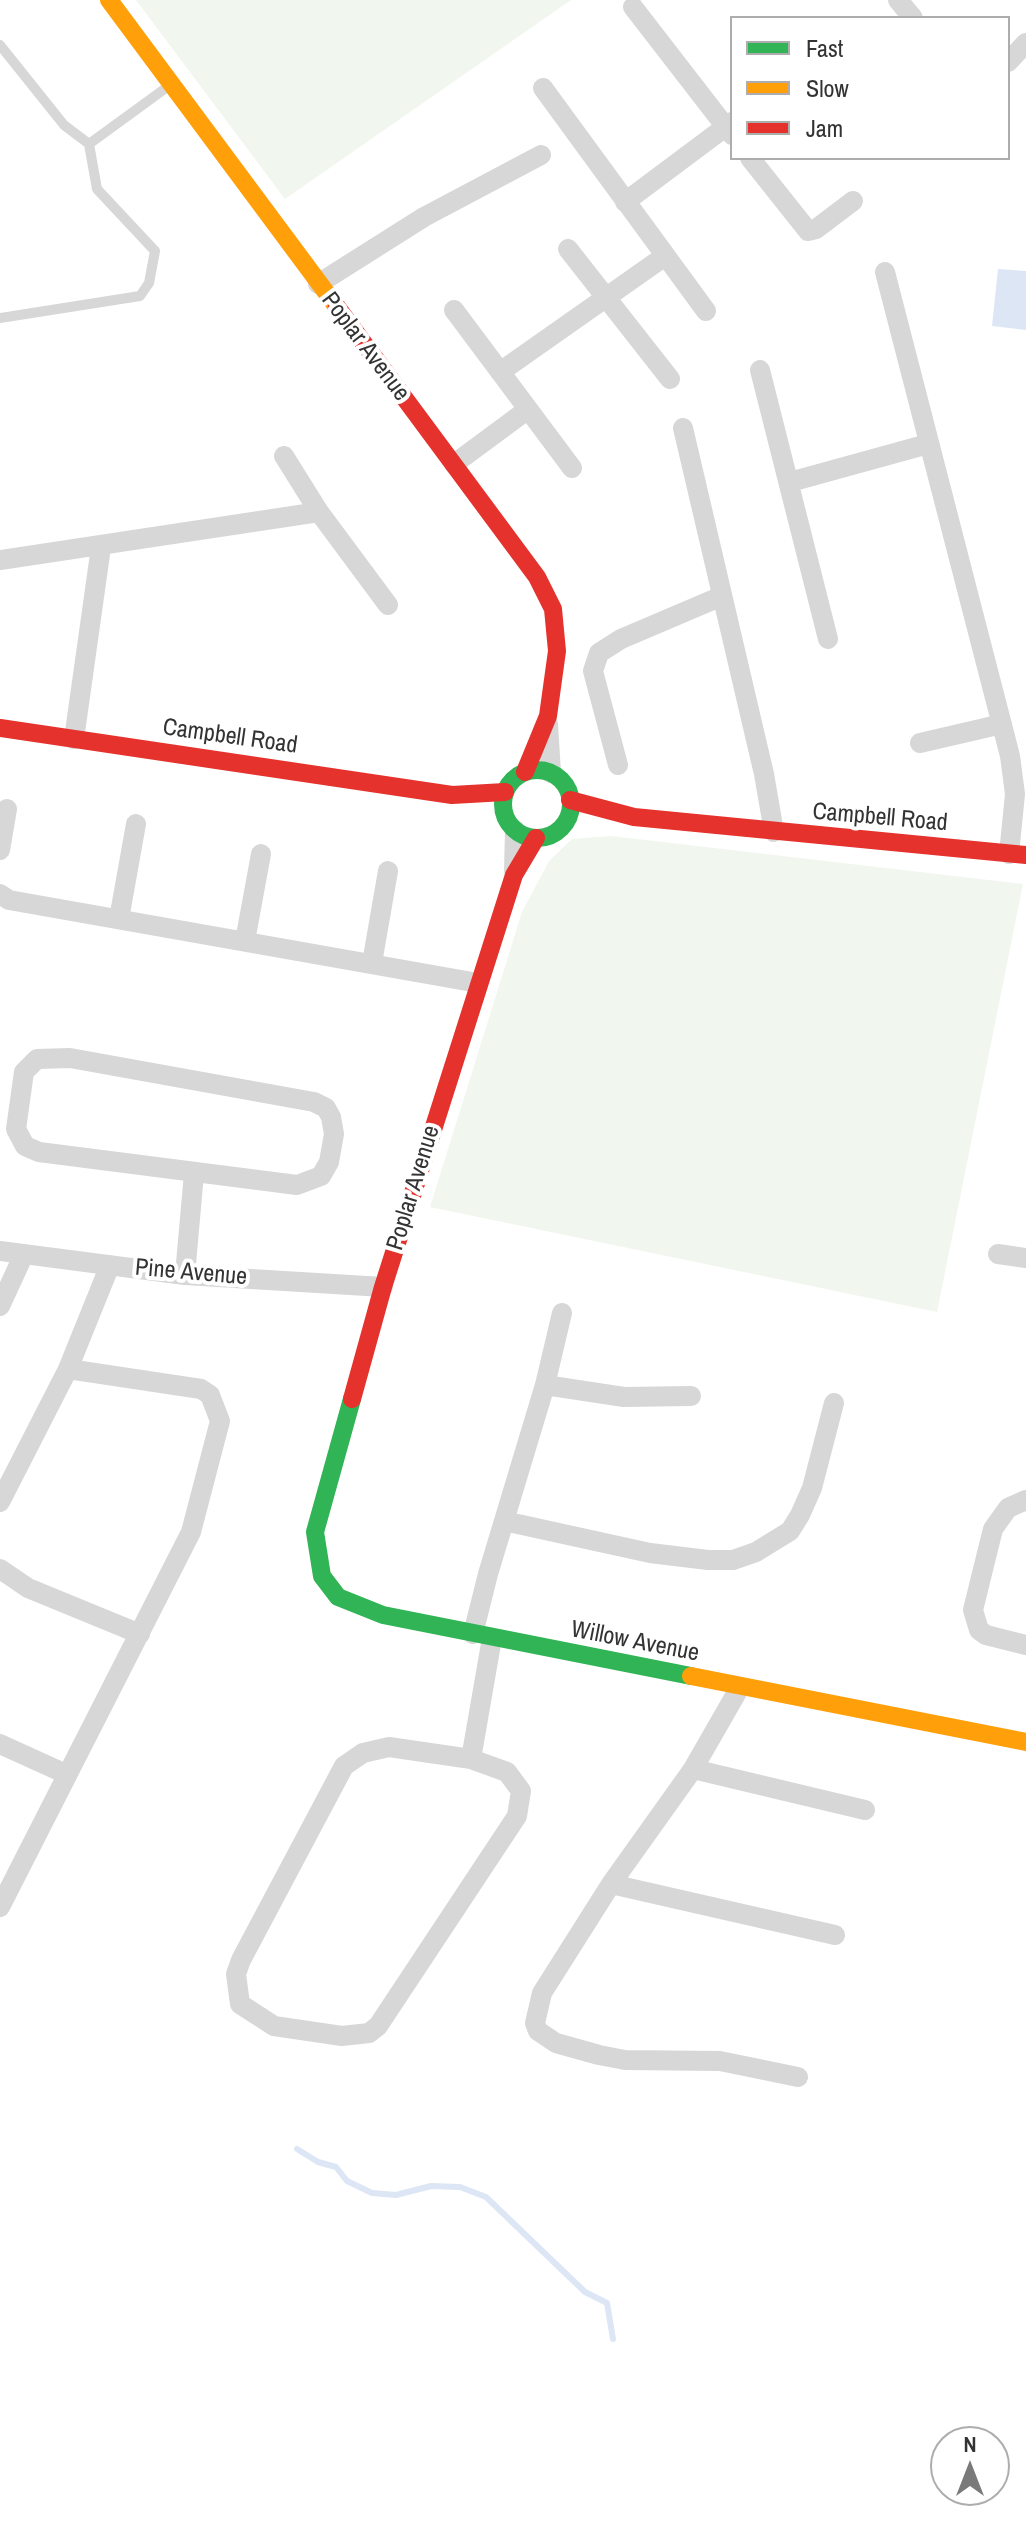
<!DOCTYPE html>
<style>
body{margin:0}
#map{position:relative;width:1026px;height:2522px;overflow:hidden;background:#fff;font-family:"Archivo Narrow",sans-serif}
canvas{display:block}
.legend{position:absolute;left:730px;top:16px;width:280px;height:144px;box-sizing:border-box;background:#fff;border:2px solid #adadad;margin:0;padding:10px 14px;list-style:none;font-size:24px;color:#333}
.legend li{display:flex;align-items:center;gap:16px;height:40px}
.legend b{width:40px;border:2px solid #adadad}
.north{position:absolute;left:930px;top:2426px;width:80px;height:80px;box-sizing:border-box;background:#fff;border:2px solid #adadad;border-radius:50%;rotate:0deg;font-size:22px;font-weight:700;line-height:32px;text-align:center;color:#333}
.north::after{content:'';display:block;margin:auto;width:28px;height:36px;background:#7a7a7a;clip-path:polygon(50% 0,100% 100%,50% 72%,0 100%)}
</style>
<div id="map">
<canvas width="1026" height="2522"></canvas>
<ul class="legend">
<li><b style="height:10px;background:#30b455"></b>Fast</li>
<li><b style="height:10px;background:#ff9f0a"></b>Slow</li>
<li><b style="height:10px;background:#e5322d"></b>Jam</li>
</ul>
<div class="north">N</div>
</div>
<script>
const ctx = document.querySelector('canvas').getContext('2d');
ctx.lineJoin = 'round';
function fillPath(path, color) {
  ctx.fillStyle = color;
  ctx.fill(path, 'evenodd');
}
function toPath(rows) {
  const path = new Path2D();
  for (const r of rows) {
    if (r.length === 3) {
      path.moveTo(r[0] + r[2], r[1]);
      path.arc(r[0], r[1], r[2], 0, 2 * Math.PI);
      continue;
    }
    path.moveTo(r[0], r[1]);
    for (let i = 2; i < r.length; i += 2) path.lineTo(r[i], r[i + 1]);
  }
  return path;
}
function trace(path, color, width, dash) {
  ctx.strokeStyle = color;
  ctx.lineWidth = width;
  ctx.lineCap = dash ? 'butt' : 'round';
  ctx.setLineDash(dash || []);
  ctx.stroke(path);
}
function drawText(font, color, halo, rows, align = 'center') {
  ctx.font = font + ' "Archivo Narrow",sans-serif';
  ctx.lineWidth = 8;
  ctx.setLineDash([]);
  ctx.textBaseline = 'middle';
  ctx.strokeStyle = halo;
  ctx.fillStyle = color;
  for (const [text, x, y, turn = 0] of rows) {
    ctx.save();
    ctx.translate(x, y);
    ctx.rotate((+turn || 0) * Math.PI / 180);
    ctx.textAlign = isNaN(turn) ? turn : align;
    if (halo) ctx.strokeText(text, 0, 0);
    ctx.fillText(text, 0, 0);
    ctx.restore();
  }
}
const green = toPath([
 [136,0,571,0,285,199],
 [611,836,1023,884,937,1312,430,1207,522,912,549,861,572,839]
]);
const water = toPath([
 [998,269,1026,271,1026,330,992,326]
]);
const stream = toPath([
 [297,2149,318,2162,336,2167,347,2181,372,2193,396,2195,431,2186,460,2187,486,2197,585,2292,607,2303,613,2339]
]);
const lane = toPath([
 [0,45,64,125,89,144],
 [0,318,140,296,149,283,155,251,97,189,89,144,170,85]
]);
const street = toPath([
 [898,0,913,18],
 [633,7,732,135],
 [1008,62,1026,43],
 [543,88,706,311],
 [750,158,808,231,816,229,853,201],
 [625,202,732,122],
 [568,249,670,379],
 [885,272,1010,756,1015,794,1009,854],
 [318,284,424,217,541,155],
 [454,310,572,468],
 [760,370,828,639],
 [500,372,665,256],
 [683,428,764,774,774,832],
 [284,456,319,512,388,605],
 [454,464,527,410],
 [790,482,928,444],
 [0,560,319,512],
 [548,724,551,773],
 [74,739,101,547],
 [920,743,1002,724],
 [618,765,593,671,599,653,621,639,722,596],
 [0,850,7,809],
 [514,871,515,830],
 [0,894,9,900,478,983],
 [119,919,136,824],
 [245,941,261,854],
 [372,963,388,871],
 [70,1058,314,1102,326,1108,331,1117,334,1134,329,1162,321,1176,297,1185,39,1152,25,1146,16,1129,24,1072,37,1059,70,1058],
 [0,1251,185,1275,383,1287],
 [998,1254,1026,1258],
 [185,1275,194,1173],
 [0,1306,24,1254],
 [545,1385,624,1397,691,1396],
 [1026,1500,1008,1508,993,1529,973,1610,979,1630,986,1635,1026,1645],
 [0,1502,68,1369,110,1265],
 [504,1521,650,1553,708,1560,733,1560,756,1552,790,1531,800,1515,812,1488,834,1403],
 [0,1569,28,1588,140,1634],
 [473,1634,488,1574,545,1385,562,1313],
 [740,1687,693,1769,611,1884,542,1993,535,2023,538,2031,556,2043,599,2055,625,2060,720,2061,798,2077],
 [0,1744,66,1774],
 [389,1747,471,1759,507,1772,521,1791,517,1816,378,2026,369,2033,342,2036,274,2026,240,2004,236,1974,241,1960,344,1766,363,1753,389,1747],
 [471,1759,492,1638],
 [693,1769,865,1810],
 [611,1884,835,1935],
 [0,1907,191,1532,220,1421,210,1395,201,1389,68,1369]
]);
const fast = toPath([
 [537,804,34],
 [352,1399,315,1532,322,1576,338,1597,383,1615,691,1676]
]);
const slow = toPath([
 [109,0,337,307],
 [691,1676,1026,1742]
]);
const jam = toPath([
 [337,307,537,577,553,609,557,651,548,716,525,772],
 [0,728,452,795,505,792],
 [570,800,634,817,1026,855],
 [352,1399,383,1287,514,875,536,838]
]);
const streetNames = [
 ["Poplar Avenue",365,347,53],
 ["Campbell Road",230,737,8],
 ["Campbell Road",880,818,5],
 ["Poplar Avenue",414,1188,-73],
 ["Pine Avenue",191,1273,5],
 ["Willow Avenue",635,1642,11]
];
fillPath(green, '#f1f6ee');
fillPath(water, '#dde6f4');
trace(stream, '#dde6f4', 6);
trace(lane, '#d7d7d7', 10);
trace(street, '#d7d7d7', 20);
trace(fast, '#30b455', 18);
trace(slow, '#ff9f0a', 18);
trace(jam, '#e5322d', 18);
drawText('24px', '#333', '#fff', streetNames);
</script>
